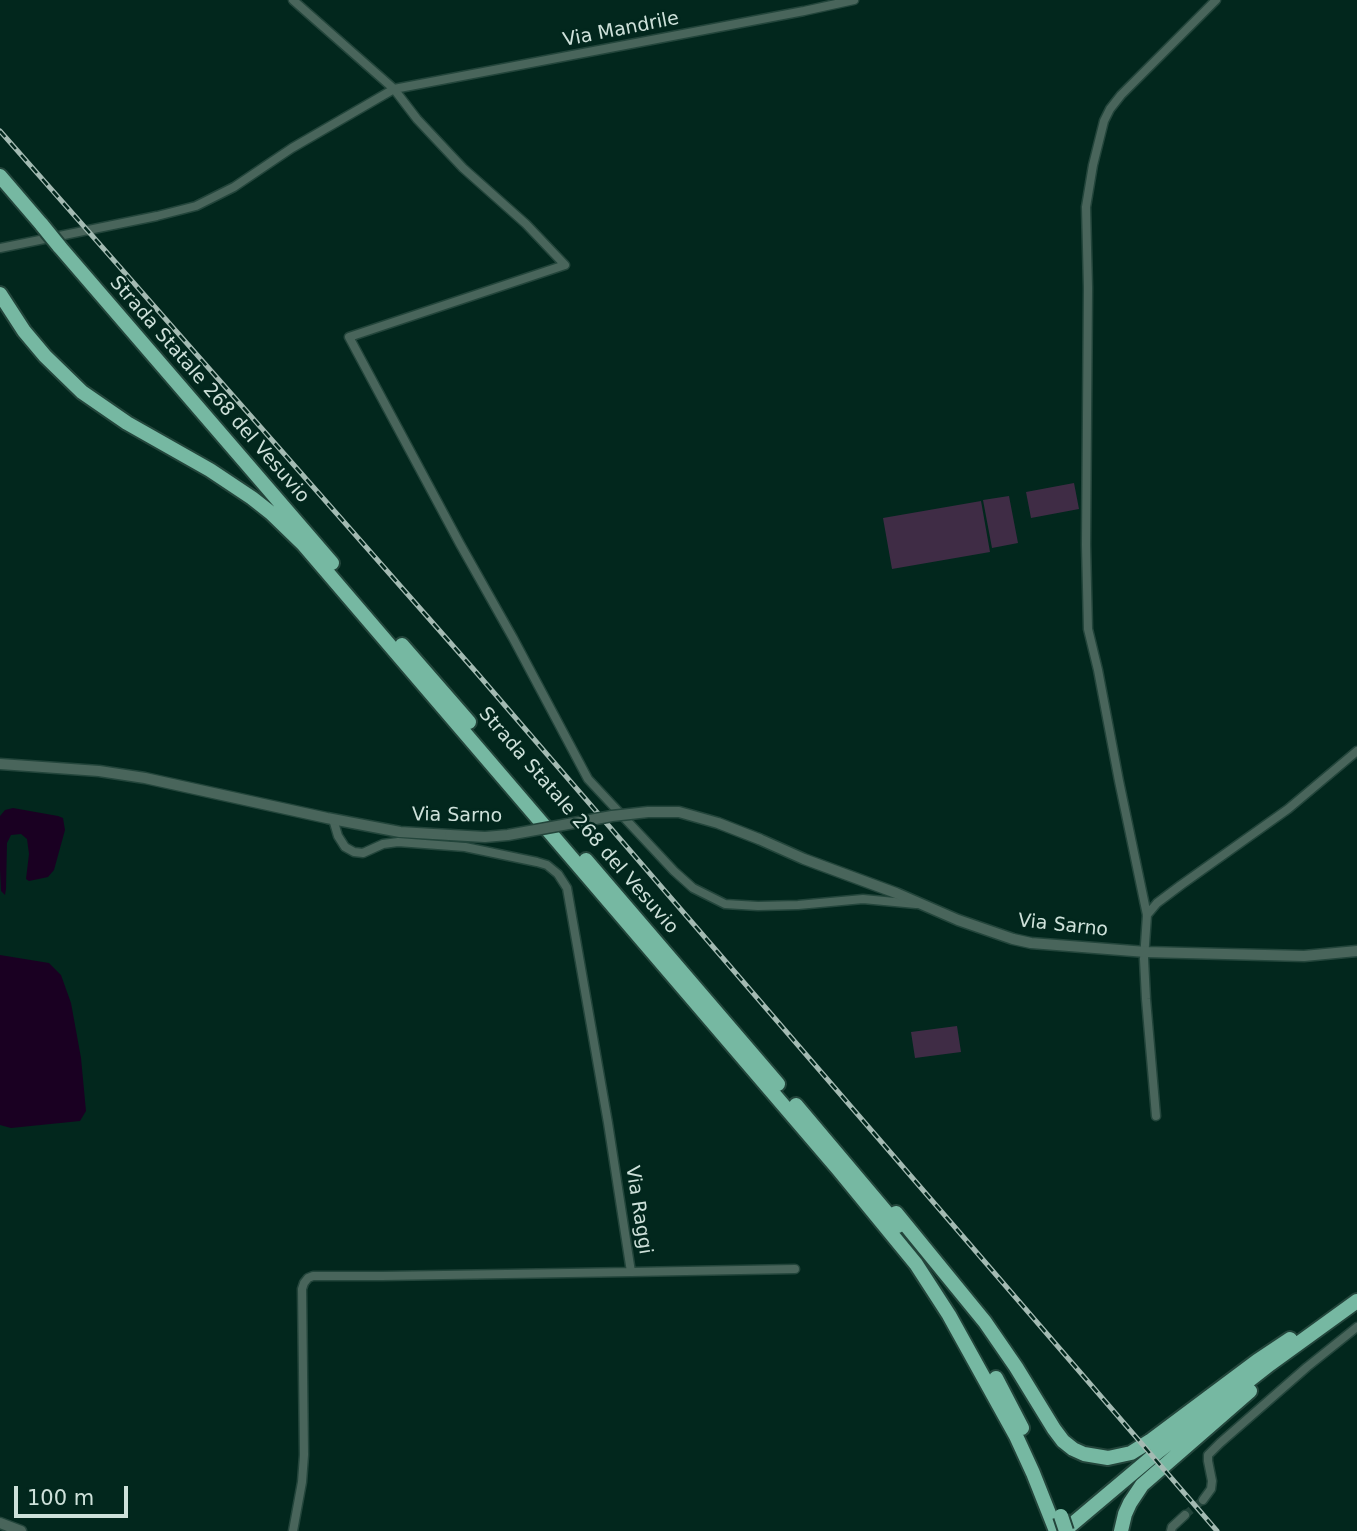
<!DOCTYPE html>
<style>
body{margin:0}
#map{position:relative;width:1357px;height:1531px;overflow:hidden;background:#02271d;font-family:"DejaVu Sans",sans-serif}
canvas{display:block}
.scale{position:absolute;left:14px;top:1486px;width:114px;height:32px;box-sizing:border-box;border:4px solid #cee1da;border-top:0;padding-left:9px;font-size:21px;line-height:24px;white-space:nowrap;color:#cee1da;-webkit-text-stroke:5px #02271d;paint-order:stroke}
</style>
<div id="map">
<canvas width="1357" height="1531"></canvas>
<div class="scale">100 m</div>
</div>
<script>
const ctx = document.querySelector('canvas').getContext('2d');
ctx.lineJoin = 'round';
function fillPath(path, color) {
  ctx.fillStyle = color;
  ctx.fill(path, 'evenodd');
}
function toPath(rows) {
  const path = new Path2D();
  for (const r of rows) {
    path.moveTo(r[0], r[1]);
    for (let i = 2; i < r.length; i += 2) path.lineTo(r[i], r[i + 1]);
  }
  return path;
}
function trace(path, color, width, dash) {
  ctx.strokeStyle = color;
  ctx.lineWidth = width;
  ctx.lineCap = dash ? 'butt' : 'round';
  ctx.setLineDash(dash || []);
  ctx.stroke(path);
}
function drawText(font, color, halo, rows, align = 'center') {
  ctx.font = font + ' "DejaVu Sans",sans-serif';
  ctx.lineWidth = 5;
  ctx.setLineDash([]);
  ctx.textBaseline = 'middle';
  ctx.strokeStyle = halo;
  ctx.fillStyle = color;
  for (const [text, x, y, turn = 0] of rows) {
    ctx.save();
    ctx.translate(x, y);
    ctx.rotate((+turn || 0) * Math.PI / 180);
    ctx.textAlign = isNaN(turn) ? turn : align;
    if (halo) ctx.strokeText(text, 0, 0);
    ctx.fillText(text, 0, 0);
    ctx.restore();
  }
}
const green = toPath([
 [1074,483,1079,509,1031,518,1026,492],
 [1009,496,1018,543,992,548,983,500],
 [981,501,990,552,892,569,883,518],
 [957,1026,961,1052,915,1058,911,1032]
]);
const water = toPath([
 [13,808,58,816,63,818,65,830,54,870,48,877,29,881,26,879,29,854,27,839,21,834,11,835,7,843,6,889,5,895,1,891,0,869,0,816,5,810],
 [0,955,49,963,61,975,71,1003,81,1058,86,1111,80,1121,11,1128,0,1125]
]);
const minorTunnel = toPath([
 [1185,1515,1203,1500]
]);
const minor = toPath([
 [293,0,394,89,417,119,463,168,526,224,565,265,349,337,460,544,513,638,588,779,674,871,693,888,725,904,758,906,798,905,863,899,916,904],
 [0,248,157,216,196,206,234,187,292,148,394,89,804,11,854,0],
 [1147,915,1157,903,1181,885,1288,809,1357,751],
 [1156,1116,1146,999,1144,959,1147,915,1119,781,1098,670,1088,629,1086,545,1088,288,1086,207,1093,165,1104,121,1110,109,1121,95,1216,0],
 [631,1272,795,1269],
 [1203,1500,1211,1489,1212,1481,1208,1461,1208,1455,1220,1443,1307,1367,1357,1327],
 [293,1531,302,1482,304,1455,302,1289,304,1283,308,1278,313,1276,382,1276,631,1272,608,1123,567,888,558,874,547,865,537,862,465,847,398,842,383,844,363,853,354,852,345,847,338,836,333,819],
 [1171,1531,1172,1527,1185,1515]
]);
const tertiary = toPath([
 [0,764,99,771,145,778,327,818,400,832,450,835],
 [759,839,804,859,896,893,958,920,1013,939,1031,943,1146,952,1304,956,1357,951],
 [0,1523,21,1531]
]);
const trunk = toPath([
 [0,176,42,225],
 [59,246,332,563],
 [0,294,24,331,45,356,82,392,127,423,210,470,252,498,271,513,303,544,838,1169,916,1264,949,1315,1016,1436,1033,1473,1056,1531],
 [402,645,469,722],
 [586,860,778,1084],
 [796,1105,898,1226],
 [896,1213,985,1322,1016,1367,1054,1429,1063,1441,1073,1449,1084,1454,1108,1458,1131,1453,1150,1441,1257,1361,1290,1339],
 [996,1378,1022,1428],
 [1064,1531,1159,1451,1270,1364,1357,1301],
 [1121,1531,1125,1514,1130,1503,1142,1485,1250,1391]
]);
const rail = toPath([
 [0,131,476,672,1217,1531]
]);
const tertiaryBridge = toPath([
 [450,835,485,837,508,835,612,816,648,812,679,812,718,823,759,839]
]);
const trunkBridge = toPath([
 [42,225,59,246],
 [1061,1516,1066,1531]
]);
const streetNames = [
 ["Via Mandrile",621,30,-11],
 ["Strada Statale 268 del Vesuvio",209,390,49],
 ["Via Sarno",457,816,1],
 ["Strada Statale 268 del Vesuvio",578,821,49],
 ["Via Sarno",1063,926,6],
 ["Via Raggi",638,1210,81]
];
fillPath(green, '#3f2c45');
fillPath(water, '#1a0022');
trace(minorTunnel, '#214339', 8, [8, 4]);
trace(minor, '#23453b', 11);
trace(tertiary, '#23453b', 13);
trace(trunk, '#23453b', 18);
trace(minor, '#49655b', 8);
trace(tertiary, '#49655b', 10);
trace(trunk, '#76b8a2', 14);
trace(rail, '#a3bab2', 5);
trace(rail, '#02271d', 2.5, [8]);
trace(tertiaryBridge, '#23453b', 13, []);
trace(trunkBridge, '#23453b', 18, []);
trace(tertiaryBridge, '#49655b', 10);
trace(trunkBridge, '#76b8a2', 14);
drawText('19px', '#cee1da', '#02271d', streetNames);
</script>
